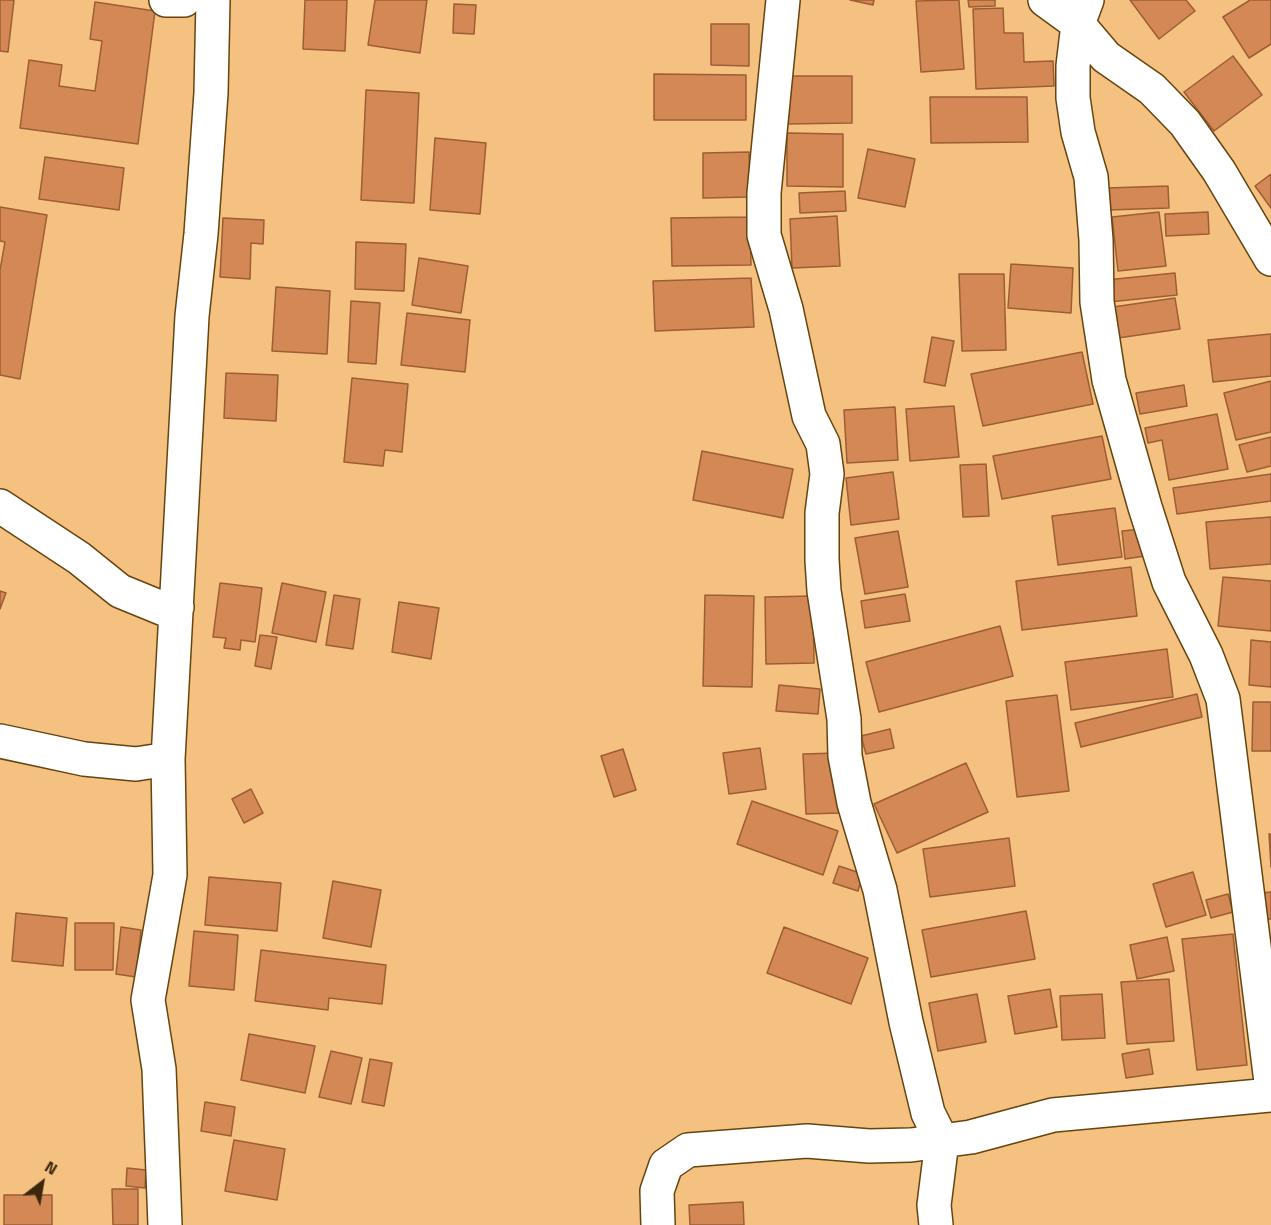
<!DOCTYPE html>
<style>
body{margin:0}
#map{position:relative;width:1271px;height:1225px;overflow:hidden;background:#f4c180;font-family:"Titillium Web",sans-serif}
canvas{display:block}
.north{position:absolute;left:12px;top:1153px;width:60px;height:60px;-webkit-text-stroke:4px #f4c180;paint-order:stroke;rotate:31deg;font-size:16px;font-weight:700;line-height:24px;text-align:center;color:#3b280c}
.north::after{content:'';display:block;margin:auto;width:21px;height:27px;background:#3b280c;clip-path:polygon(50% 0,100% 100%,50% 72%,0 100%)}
</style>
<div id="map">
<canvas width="1271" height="1225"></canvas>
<div class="north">N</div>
</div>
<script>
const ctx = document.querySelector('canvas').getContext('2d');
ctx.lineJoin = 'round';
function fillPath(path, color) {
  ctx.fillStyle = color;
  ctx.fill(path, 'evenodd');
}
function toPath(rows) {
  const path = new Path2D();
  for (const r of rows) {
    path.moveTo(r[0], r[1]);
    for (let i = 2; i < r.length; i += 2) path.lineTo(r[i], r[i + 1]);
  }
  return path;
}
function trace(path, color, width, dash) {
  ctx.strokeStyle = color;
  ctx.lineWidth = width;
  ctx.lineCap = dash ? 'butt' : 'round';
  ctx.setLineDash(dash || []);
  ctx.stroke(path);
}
const building = toPath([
 [0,0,14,0,8,52,0,51,0,0],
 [305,0,347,0,345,51,303,49,305,0],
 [375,0,427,0,420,53,368,45,375,0],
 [850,0,874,0,873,5,850,0],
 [959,0,964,69,921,72,916,1,959,0],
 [968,0,995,0,995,6,969,7,968,0],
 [1130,0,1186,0,1195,11,1159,39,1130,0],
 [1250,0,1271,0,1271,44,1249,58,1223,17,1250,0],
 [95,2,155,11,138,144,20,128,29,60,62,65,59,86,95,91,102,41,90,39,95,2],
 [454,4,476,5,474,34,453,33,454,4],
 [1003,8,1004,33,1023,33,1024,62,1053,61,1054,86,976,89,973,9,1003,8],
 [711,24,749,24,749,66,711,65,711,24],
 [1233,56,1262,95,1214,131,1184,92,1233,56],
 [654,74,746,75,746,120,654,120,654,74],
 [786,76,852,76,852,123,787,124,786,76],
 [366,90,419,93,414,203,361,200,366,90],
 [930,97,1027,97,1028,142,931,143,930,97],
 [787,133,843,134,843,187,787,186,787,133],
 [435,138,486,143,480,214,430,210,435,138],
 [868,149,915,159,905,207,858,198,868,149],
 [749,152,750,197,703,198,703,153,749,152],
 [45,157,124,168,119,210,39,199,45,157],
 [1271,174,1271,208,1255,186,1271,174],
 [1168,186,1169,208,1108,210,1107,188,1168,186],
 [845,191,846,211,800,213,799,193,845,191],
 [0,207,47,215,20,379,0,375,0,270,5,242,0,241,0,207],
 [1159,212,1166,266,1118,271,1112,217,1159,212],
 [1208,212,1209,234,1166,236,1165,214,1208,212],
 [837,216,840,266,792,268,790,219,837,216],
 [750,217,751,265,672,266,671,218,750,217],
 [223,218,264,220,263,244,251,243,250,279,220,277,223,218],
 [356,242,406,244,404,291,355,289,356,242],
 [419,258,468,266,461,313,412,305,419,258],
 [1011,264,1073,268,1071,313,1008,308,1011,264],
 [1175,273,1177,295,1109,302,1106,280,1175,273],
 [959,274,1004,274,1006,350,962,351,959,274],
 [751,278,754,327,655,331,653,281,751,278],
 [276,287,330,291,327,354,272,351,276,287],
 [1175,298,1180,329,1118,338,1113,307,1175,298],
 [351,301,380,303,376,364,348,362,351,301],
 [407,313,470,320,465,372,401,365,407,313],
 [1271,334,1271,376,1213,382,1208,340,1271,334],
 [932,337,954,341,945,386,924,382,932,337],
 [1082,352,1093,404,983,426,971,374,1082,352],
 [226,373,278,375,276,421,224,418,226,373],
 [352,378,408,384,402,452,385,450,383,466,344,462,352,378],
 [1271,381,1271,432,1236,440,1224,393,1271,381],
 [1184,385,1187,406,1140,414,1136,393,1184,385],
 [954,406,959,457,910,461,906,409,954,406],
 [895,407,898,460,847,463,844,410,895,407],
 [1217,414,1228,469,1169,480,1162,440,1148,443,1145,428,1217,414],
 [1102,436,1111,479,1002,499,993,456,1102,436],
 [1271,437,1271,466,1247,472,1239,445,1271,437],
 [702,451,793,469,783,518,693,500,702,451],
 [986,464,989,516,963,517,960,465,986,464],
 [893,472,899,519,851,525,846,478,893,472],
 [1271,474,1271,501,1177,514,1173,488,1271,474],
 [1115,508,1122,557,1058,565,1052,516,1115,508],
 [1271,517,1271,564,1210,569,1206,522,1271,517],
 [1142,529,1145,556,1125,559,1122,531,1142,529],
 [898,531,908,587,865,594,855,538,898,531],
 [1131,567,1137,616,1022,630,1016,581,1131,567],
 [1223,577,1271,581,1271,631,1218,626,1223,577],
 [220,583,262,588,255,642,241,640,240,650,224,648,226,638,213,637,220,583],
 [282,583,326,592,316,642,272,633,282,583],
 [0,591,6,593,0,609,0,591],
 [905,594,910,621,865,628,861,601,905,594],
 [334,595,360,599,353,649,326,645,334,595],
 [705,595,754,596,752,687,703,686,705,595],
 [813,596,814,663,766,664,765,597,813,596],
 [399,602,439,608,431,659,392,652,399,602],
 [1000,626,1013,676,879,712,866,662,1000,626],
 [260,635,277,637,271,669,255,666,260,635],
 [1251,640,1271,642,1271,687,1249,685,1251,640],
 [1167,649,1173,697,1071,710,1065,662,1167,649],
 [779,685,820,689,818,714,776,711,779,685],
 [1197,694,1202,717,1081,747,1075,723,1197,694],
 [1057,695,1069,791,1017,797,1006,701,1057,695],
 [1253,702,1271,702,1271,751,1252,751,1253,702],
 [890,729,894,748,866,754,861,736,890,729],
 [760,748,766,789,729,794,723,753,760,748],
 [623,749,636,790,614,797,601,756,623,749],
 [837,753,841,813,806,814,803,754,837,753],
 [966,763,988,812,897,853,874,804,966,763],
 [251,789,263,813,244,823,232,799,251,789],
 [752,801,838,831,823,875,737,844,752,801],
 [1269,834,1271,834,1271,867,1269,834],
 [1009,838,1015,886,930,897,923,849,1009,838],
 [839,866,863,874,858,891,833,883,839,866],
 [1193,872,1206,915,1166,927,1153,884,1193,872],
 [209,877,281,883,277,931,205,925,209,877],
 [333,881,381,890,371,947,323,938,333,881],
 [1271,892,1271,919,1262,919,1261,893,1271,892],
 [1228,894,1233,912,1211,918,1206,900,1228,894],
 [1026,911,1035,959,931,977,922,930,1026,911],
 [16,913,67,918,63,966,12,961,16,913],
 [75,923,114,923,113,970,75,970,75,923],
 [121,927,141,930,136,977,116,974,121,927],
 [784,927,868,958,851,1004,767,973,784,927],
 [194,931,238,935,234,990,189,986,194,931],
 [1233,934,1247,1065,1197,1070,1182,939,1233,934],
 [1167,937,1174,971,1137,979,1130,945,1167,937],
 [261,950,386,965,382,1004,329,998,328,1010,255,1001,261,950],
 [1169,979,1174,1041,1127,1044,1121,982,1169,979],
 [1050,989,1057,1027,1015,1034,1008,996,1050,989],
 [977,994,986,1042,938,1051,929,1003,977,994],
 [1102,994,1105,1038,1062,1040,1060,996,1102,994],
 [249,1034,315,1046,305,1093,241,1080,249,1034],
 [1149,1049,1153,1074,1126,1078,1122,1054,1149,1049],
 [331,1051,362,1058,351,1104,319,1097,331,1051],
 [370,1059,392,1063,384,1106,362,1102,370,1059],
 [205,1102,235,1107,231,1136,201,1131,205,1102],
 [234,1140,285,1149,277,1200,225,1191,234,1140],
 [127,1168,146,1170,145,1188,126,1186,127,1168],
 [112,1189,138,1189,138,1225,113,1225,112,1189],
 [4,1195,52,1195,52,1225,4,1225,4,1195],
 [743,1202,744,1225,690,1225,689,1205,743,1202]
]);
const minor = toPath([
 [166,0,184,0],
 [783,0,764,193,764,235,786,309,809,416,823,444,827,474,822,513,822,560,824,591,844,719,845,756,854,803,880,890,906,1022,928,1113,942,1141,934,1205,936,1225],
 [1045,0,1078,24,1106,57,1152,89,1185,123,1219,171,1271,259],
 [1087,0,1078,24,1073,66,1073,98,1078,132,1091,177,1096,240,1097,302,1109,380,1145,507,1169,582,1206,655,1223,699,1271,1082],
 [0,506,79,558,120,591,164,609,177,607],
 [0,741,84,759,136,764,168,759],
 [165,1225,159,1069,148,1000,170,875,168,759,192,316,201,234,211,93,213,0],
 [658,1225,657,1191,666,1165,688,1150,807,1141,869,1146,911,1145,971,1137,1053,1115,1271,1095]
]);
fillPath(building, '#d48856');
trace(building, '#9d5e33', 1.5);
trace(minor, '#66440e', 36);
trace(minor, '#fff', 33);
</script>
